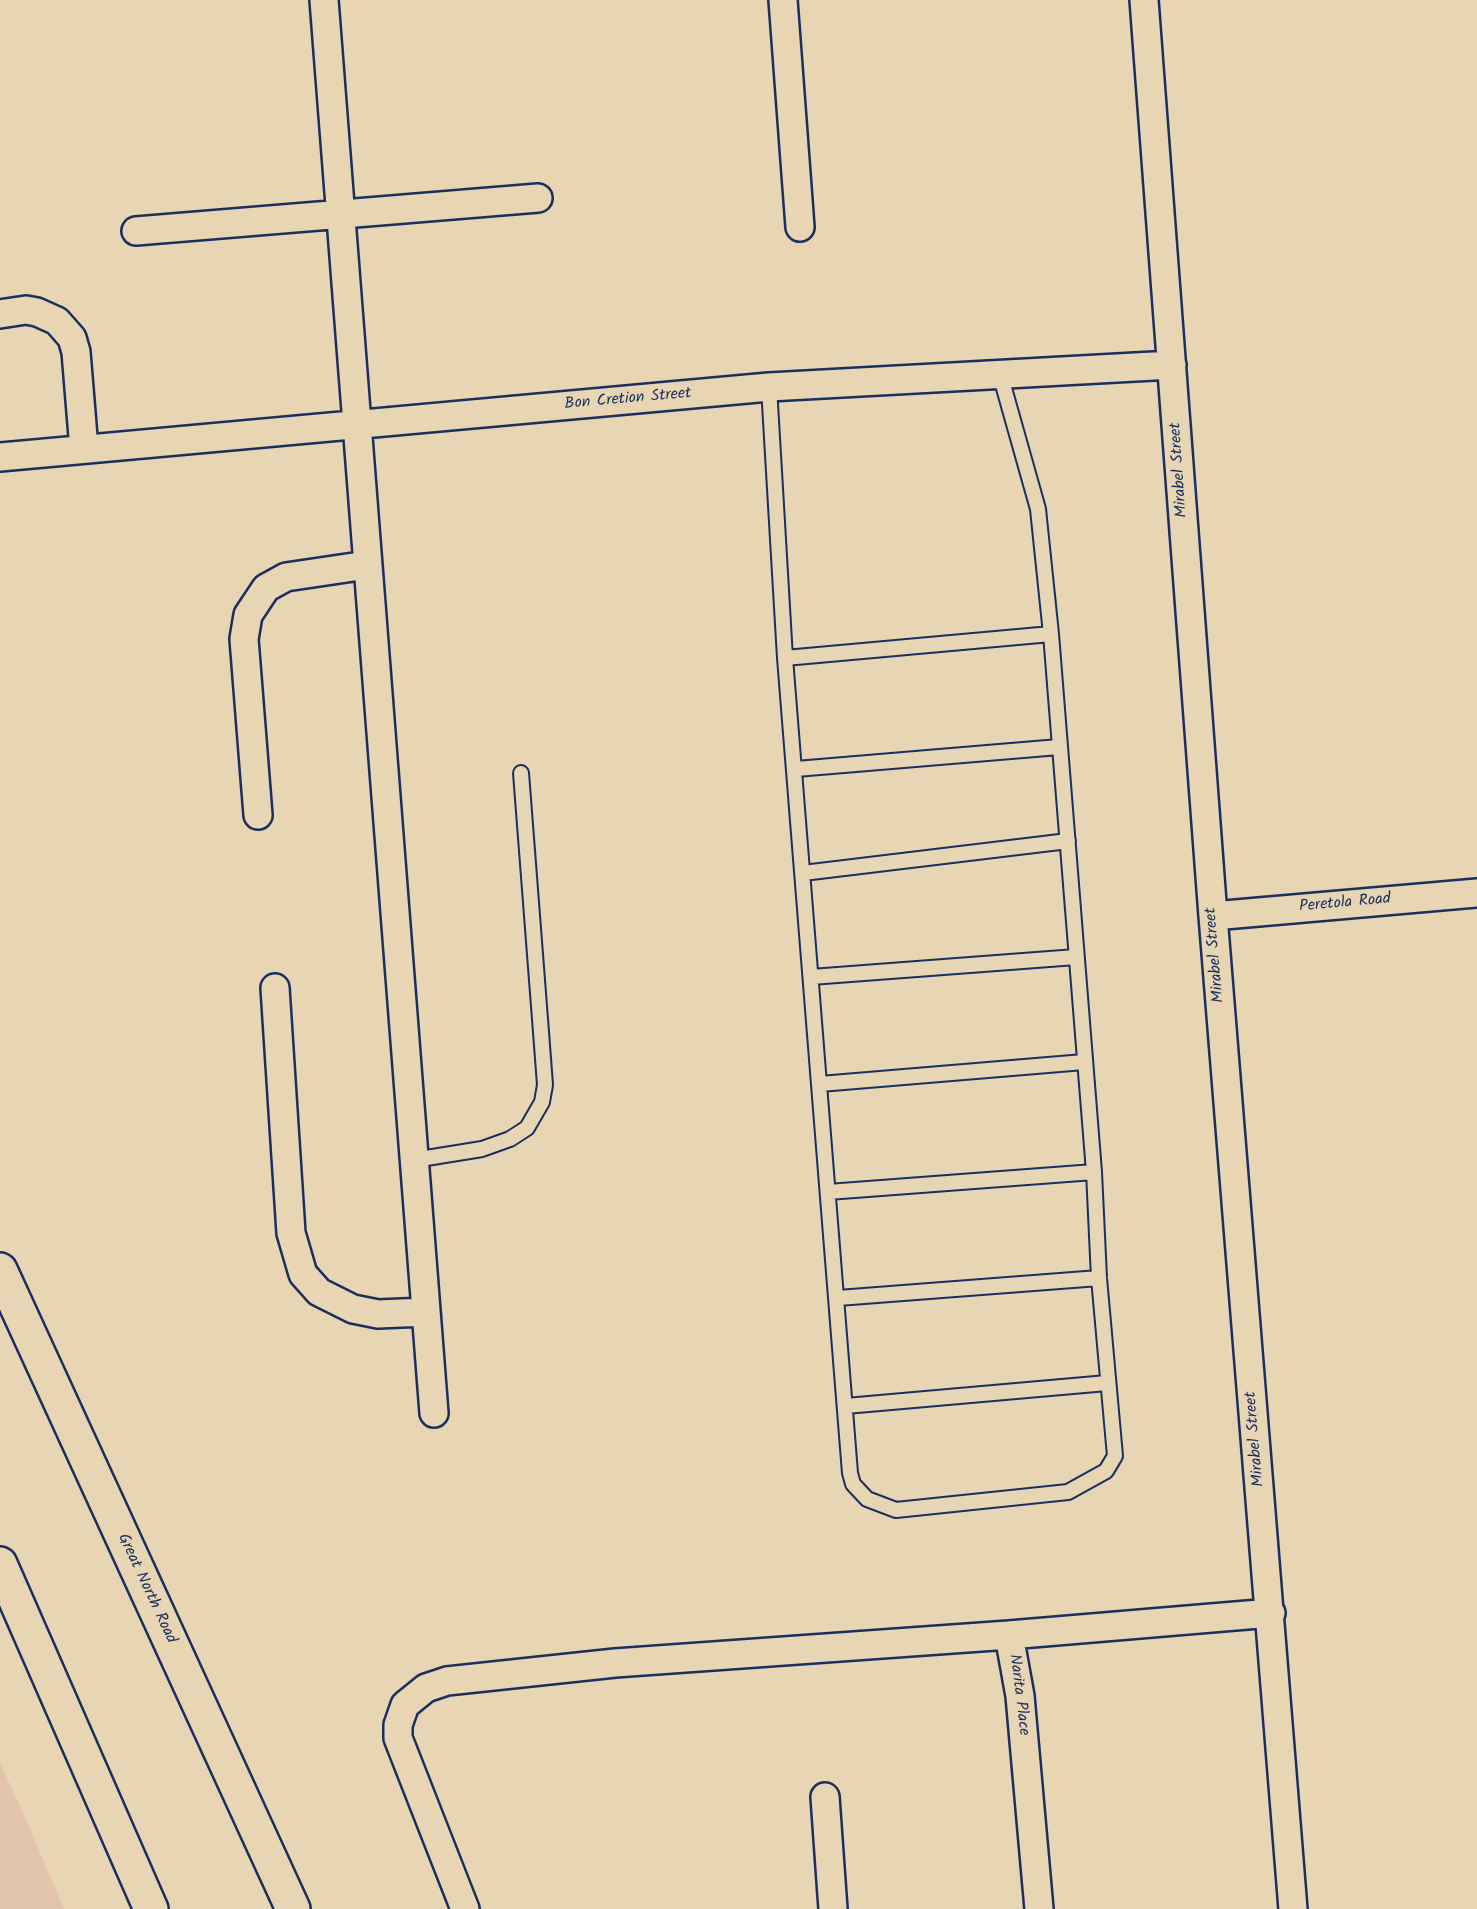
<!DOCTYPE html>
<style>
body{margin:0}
canvas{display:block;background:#e7d5b3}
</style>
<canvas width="1477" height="1909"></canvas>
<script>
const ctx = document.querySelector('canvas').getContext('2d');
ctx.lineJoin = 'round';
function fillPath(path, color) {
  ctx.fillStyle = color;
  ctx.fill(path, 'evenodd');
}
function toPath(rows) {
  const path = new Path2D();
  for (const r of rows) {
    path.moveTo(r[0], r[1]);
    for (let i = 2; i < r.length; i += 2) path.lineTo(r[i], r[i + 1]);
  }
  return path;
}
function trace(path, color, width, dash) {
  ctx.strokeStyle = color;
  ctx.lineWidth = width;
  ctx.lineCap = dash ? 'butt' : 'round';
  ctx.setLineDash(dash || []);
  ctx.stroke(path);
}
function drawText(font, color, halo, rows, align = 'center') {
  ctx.font = font + ' Kalam,sans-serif';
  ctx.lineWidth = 5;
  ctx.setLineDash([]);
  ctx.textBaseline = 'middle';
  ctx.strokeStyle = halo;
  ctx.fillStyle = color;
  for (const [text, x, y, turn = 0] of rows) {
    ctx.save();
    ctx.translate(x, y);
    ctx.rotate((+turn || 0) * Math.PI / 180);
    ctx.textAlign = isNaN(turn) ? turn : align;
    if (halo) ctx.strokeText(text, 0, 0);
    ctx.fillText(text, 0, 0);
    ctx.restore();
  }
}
const built = toPath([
 [0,1763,24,1815,64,1909,0,1909]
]);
const lane = toPath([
 [769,387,785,658,850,1473,853,1484,867,1499,896,1510,1068,1492,1106,1471,1115,1456,1099,1278,1094,1172,1051,634,1038,509,1000,374],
 [785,658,1051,634],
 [796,769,1059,747],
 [803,873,1068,841],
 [811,977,1076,957],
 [820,1084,1084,1062],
 [414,1160,482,1149,510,1139,527,1128,542,1102,545,1085,541,1032,521,773],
 [828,1192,1094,1172],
 [838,1298,1099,1278],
 [846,1406,1107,1383]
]);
const street = toPath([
 [324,0,434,1413],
 [783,0,800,227],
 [1144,0,1213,916,1293,1909],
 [136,231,538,198],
 [0,314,26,310,37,312,57,321,72,338,76,352,84,449],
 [0,457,769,387,1172,365],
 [258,815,244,639,248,615,266,588,286,577,367,565],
 [1213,916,1477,893],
 [275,988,291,1233,303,1274,319,1292,353,1309,378,1314,425,1312],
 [825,1797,833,1909],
 [465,1909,398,1738,398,1725,405,1705,426,1688,447,1681,615,1663,1009,1635],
 [1039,1909,1020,1696,1009,1635,1271,1613]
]);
const secondary = toPath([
 [0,1270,293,1909],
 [0,1564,151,1909]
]);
const streetNames = [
 ["Bon Cretion Street",628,400,-5],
 ["Mirabel Street",1180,470,-94],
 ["Peretola Road",1345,904,-5],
 ["Mirabel Street",1216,955,-95],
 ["Mirabel Street",1256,1439,-95],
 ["Great North Road",146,1589,65],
 ["Narita Place",1018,1695,83]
];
fillPath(built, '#e3c6a9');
trace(lane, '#1b2f5e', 18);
trace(street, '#1b2f5e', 32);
trace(secondary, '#1b2f5e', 38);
trace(lane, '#e7d5b3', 14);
trace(street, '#e7d5b3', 27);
trace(secondary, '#e7d5b3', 33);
drawText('16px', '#1b2f5e', '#e7d5b3', streetNames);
</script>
